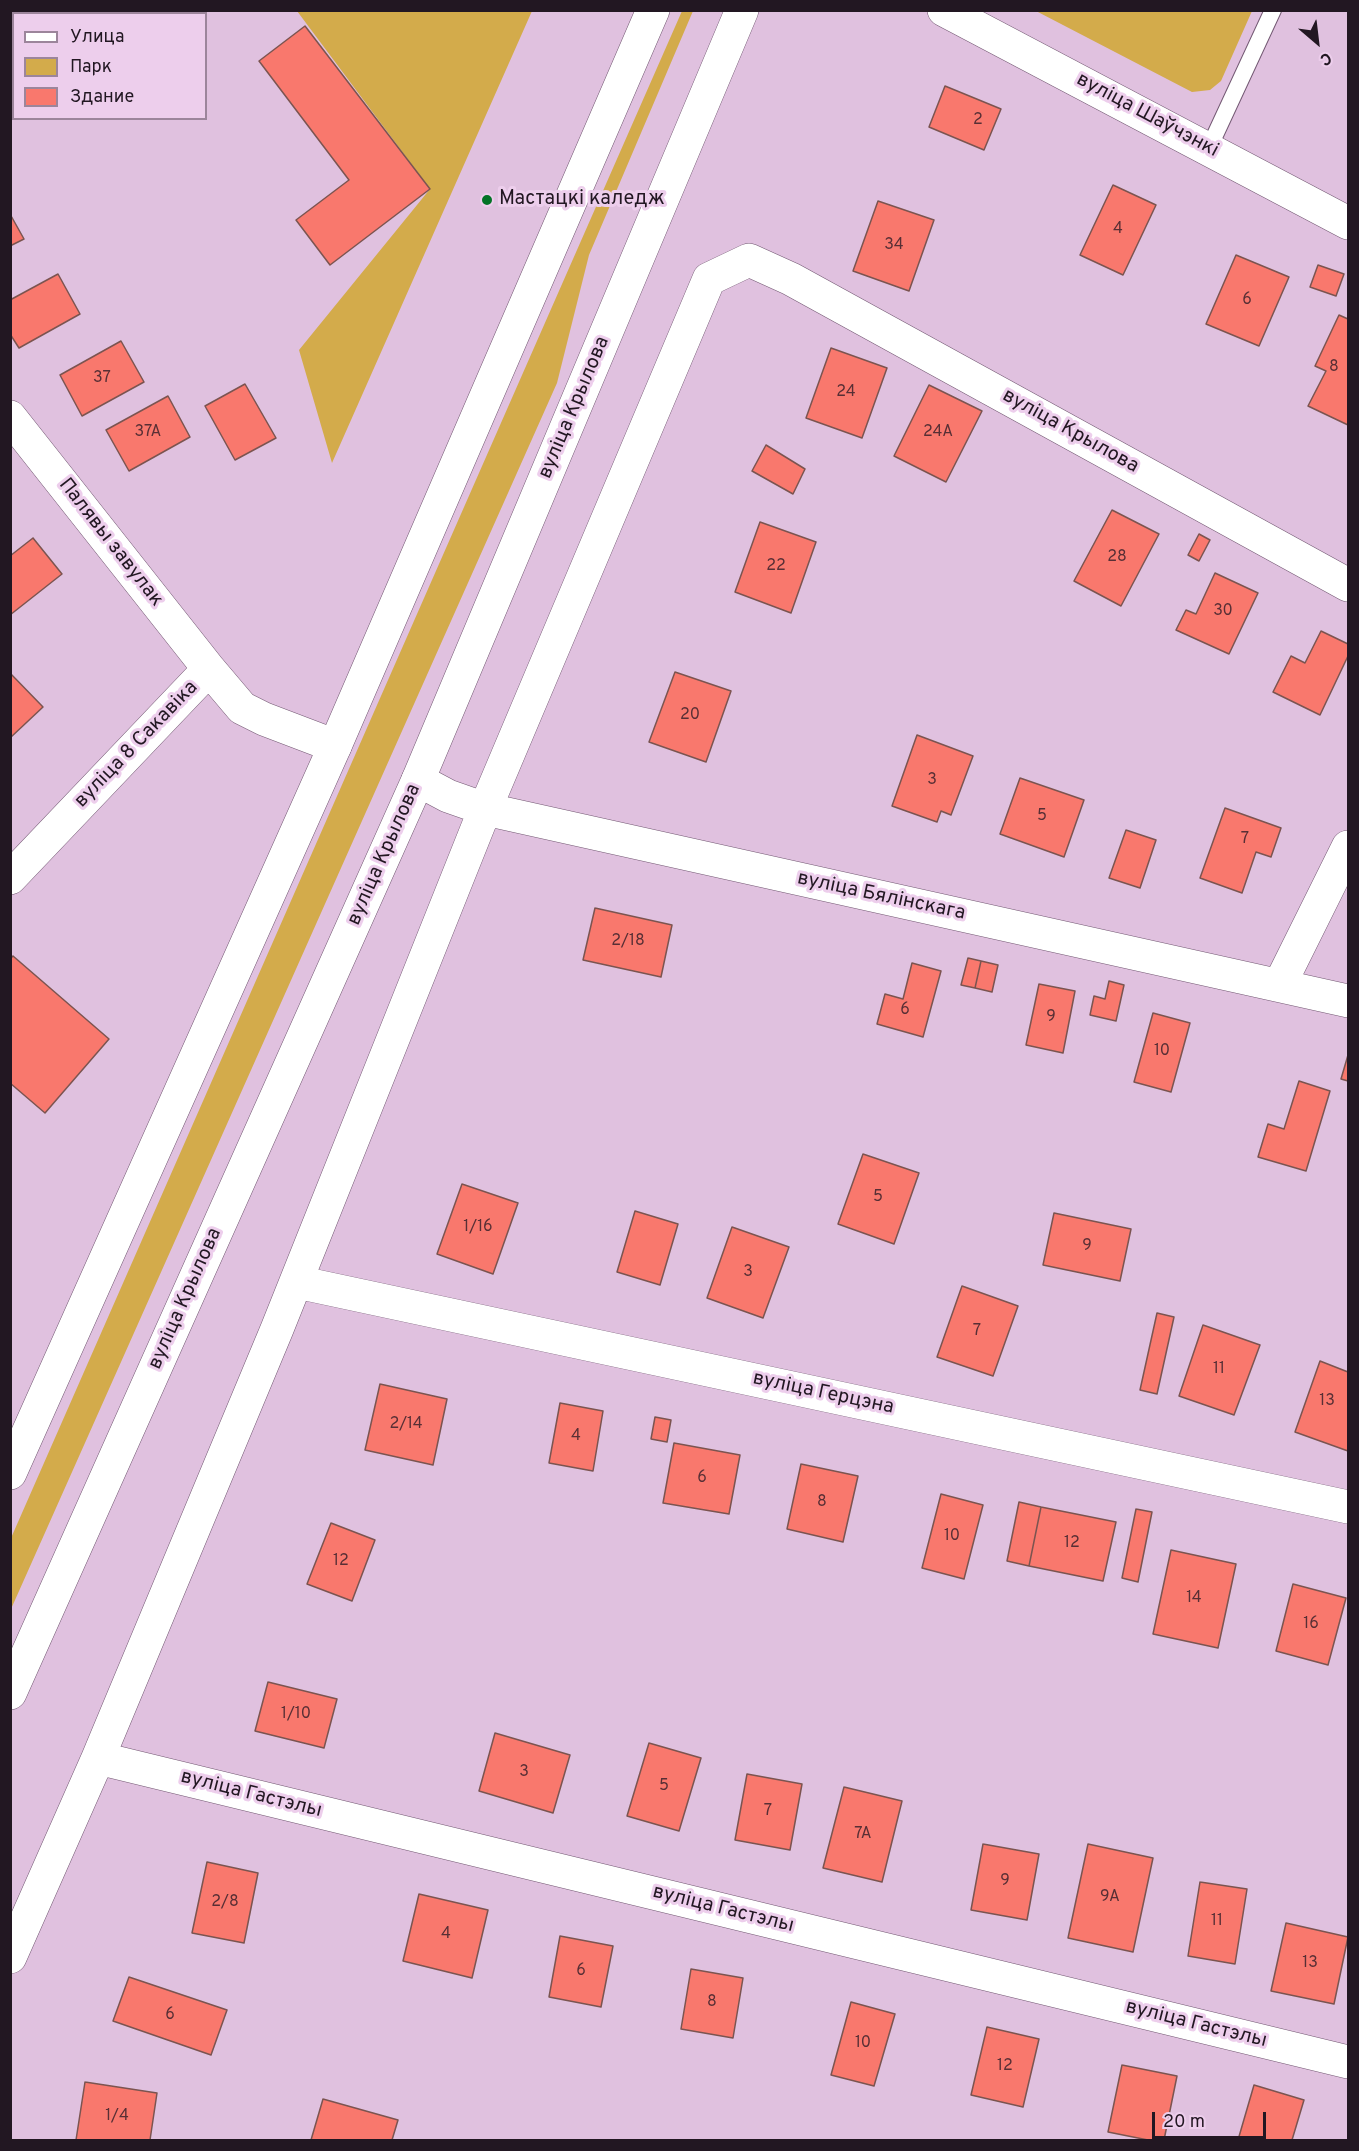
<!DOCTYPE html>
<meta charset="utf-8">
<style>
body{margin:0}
#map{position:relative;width:1359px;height:2151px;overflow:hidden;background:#e0c1df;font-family:Overpass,sans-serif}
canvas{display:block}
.frame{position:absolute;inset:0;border:12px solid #221722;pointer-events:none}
.legend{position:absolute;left:12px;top:12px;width:195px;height:108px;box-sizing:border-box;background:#edceec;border:2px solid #9c859b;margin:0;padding:8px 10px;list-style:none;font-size:18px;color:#221722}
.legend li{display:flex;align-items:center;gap:12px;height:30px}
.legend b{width:30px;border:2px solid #9c859b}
.north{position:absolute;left:1287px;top:12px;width:60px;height:60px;-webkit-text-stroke:4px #edceec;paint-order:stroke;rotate:152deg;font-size:16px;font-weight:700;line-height:24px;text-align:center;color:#221722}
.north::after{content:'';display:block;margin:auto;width:21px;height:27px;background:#221722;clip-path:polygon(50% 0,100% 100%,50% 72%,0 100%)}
.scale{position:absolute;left:1152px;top:2112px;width:114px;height:27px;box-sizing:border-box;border:3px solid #221722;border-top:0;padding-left:8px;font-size:18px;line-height:21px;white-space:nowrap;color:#221722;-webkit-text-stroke:4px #edceec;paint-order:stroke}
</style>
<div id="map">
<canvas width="1359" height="2151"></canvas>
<div class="frame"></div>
<ul class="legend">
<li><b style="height:8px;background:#fff"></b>Улица</li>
<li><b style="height:16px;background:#d3ab4b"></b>Парк</li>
<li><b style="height:16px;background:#f9786d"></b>Здание</li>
</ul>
<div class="north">С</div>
<div class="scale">20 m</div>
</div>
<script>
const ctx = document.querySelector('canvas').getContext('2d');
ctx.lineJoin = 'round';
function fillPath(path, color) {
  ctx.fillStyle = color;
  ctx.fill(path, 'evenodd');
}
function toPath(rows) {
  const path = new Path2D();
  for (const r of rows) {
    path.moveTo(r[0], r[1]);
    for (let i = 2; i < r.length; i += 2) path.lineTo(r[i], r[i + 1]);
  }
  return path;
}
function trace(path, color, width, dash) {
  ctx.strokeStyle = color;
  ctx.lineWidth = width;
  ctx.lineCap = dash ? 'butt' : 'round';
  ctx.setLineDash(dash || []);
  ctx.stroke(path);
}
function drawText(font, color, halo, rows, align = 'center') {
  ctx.font = font + ' Overpass,sans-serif';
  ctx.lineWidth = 6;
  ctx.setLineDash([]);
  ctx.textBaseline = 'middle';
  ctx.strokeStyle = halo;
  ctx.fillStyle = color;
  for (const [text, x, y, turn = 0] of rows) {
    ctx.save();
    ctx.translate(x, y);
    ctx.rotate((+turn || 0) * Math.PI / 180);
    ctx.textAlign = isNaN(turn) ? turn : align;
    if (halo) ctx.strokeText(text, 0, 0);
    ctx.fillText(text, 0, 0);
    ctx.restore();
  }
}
const green = toPath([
 [297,11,532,11,332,463,299,350,430,189],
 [682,11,693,11,589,255,557,383,11,1609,11,1538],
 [1036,11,1252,10,1252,11,1221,81,1210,90,1192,92]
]);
const building = toPath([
 [305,26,430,189,330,265,296,220,349,180,259,61,305,26],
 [945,86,1001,109,984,150,929,127,945,86],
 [1113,185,1156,205,1123,275,1080,255,1113,185],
 [878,201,934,220,909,291,853,271,878,201],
 [10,214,24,239,10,246,10,214],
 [1236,255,1289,277,1259,346,1206,324,1236,255],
 [1318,265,1344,274,1336,296,1310,287,1318,265],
 [58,274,80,314,19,348,10,334,10,300,58,274],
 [1339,315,1348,319,1348,425,1308,406,1326,371,1315,366,1339,315],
 [121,341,144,382,82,416,60,375,121,341],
 [831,348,887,368,862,438,806,418,831,348],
 [245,384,276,438,235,460,205,406,245,384],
 [929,385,982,411,946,482,894,456,929,385],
 [168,396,190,437,129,471,106,430,168,396],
 [766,445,805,469,793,494,752,471,766,445],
 [1112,510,1159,534,1121,606,1074,581,1112,510],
 [760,522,816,542,791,613,735,592,760,522],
 [1199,534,1210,540,1199,561,1188,555,1199,534],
 [33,538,62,574,10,615,10,556,33,538],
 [1215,573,1258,593,1229,654,1176,630,1186,610,1196,614,1215,573],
 [1321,631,1348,644,1348,656,1320,715,1273,692,1291,656,1305,663,1321,631],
 [675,672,731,691,706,762,649,742,675,672],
 [10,673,43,707,10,738,10,673],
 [917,735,973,756,951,815,941,811,937,822,892,806,917,735],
 [1020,778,1084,800,1064,857,1000,834,1020,778],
 [1225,808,1281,828,1271,857,1256,852,1242,893,1200,878,1225,808],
 [1126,830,1156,840,1140,888,1109,878,1126,830],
 [595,908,672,925,661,977,583,960,595,908],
 [13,956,109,1039,45,1113,10,1083,10,959,13,956],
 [968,958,981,961,975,988,961,985,968,958],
 [981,961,998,965,992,992,975,988,981,961],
 [912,963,941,971,923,1037,877,1024,885,994,903,999,912,963],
 [1109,981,1124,985,1116,1021,1090,1015,1094,996,1105,999,1109,981],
 [1039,984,1075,991,1063,1053,1026,1045,1039,984],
 [1153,1013,1190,1023,1171,1092,1134,1082,1153,1013],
 [1348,1055,1348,1081,1341,1079,1348,1055],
 [1299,1081,1330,1091,1306,1171,1258,1157,1268,1124,1284,1129,1299,1081],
 [863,1154,919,1173,894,1244,838,1224,863,1154],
 [462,1184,518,1203,493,1274,437,1254,462,1184],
 [635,1211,678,1224,660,1285,617,1272,635,1211],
 [1054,1213,1131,1229,1120,1281,1043,1265,1054,1213],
 [732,1227,789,1247,763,1318,707,1298,732,1227],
 [962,1286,1018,1306,993,1376,937,1357,962,1286],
 [1157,1313,1174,1317,1157,1394,1140,1390,1157,1313],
 [1203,1325,1260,1345,1234,1415,1179,1396,1203,1325],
 [1320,1361,1348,1372,1348,1451,1295,1432,1320,1361],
 [380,1384,447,1399,433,1465,365,1450,380,1384],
 [560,1403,603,1411,593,1471,549,1463,560,1403],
 [655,1417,671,1420,667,1442,651,1439,655,1417],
 [674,1443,740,1455,729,1514,663,1503,674,1443],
 [801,1464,858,1476,843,1542,787,1529,801,1464],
 [941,1494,983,1505,964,1579,922,1568,941,1494],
 [1019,1502,1041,1507,1029,1566,1007,1561,1019,1502],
 [1041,1507,1116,1522,1103,1581,1029,1566,1041,1507],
 [1136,1509,1152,1512,1138,1582,1122,1578,1136,1509],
 [331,1523,375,1540,352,1601,307,1584,331,1523],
 [1171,1550,1236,1564,1218,1648,1153,1634,1171,1550],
 [1293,1584,1346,1598,1328,1665,1276,1651,1293,1584],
 [268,1682,337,1699,324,1748,255,1731,268,1682],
 [495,1733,570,1755,553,1813,479,1791,495,1733],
 [649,1743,701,1758,679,1831,627,1816,649,1743],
 [747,1774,802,1784,790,1850,735,1840,747,1774],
 [844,1787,902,1801,882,1882,823,1868,844,1787],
 [983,1844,1039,1854,1027,1920,971,1910,983,1844],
 [1088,1844,1153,1858,1133,1952,1068,1938,1088,1844],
 [207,1862,258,1873,244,1943,192,1933,207,1862],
 [1200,1882,1247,1889,1235,1964,1188,1956,1200,1882],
 [419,1894,488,1910,472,1978,403,1961,419,1894],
 [1286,1923,1348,1937,1334,2004,1271,1991,1286,1923],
 [560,1936,613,1946,601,2007,549,1997,560,1936],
 [691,1969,743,1978,733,2038,681,2029,691,1969],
 [129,1977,227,2010,211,2055,113,2021,129,1977],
 [851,2002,895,2014,874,2086,831,2075,851,2002],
 [987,2027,1039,2039,1023,2107,971,2095,987,2027],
 [1122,2065,1177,2076,1164,2140,1148,2140,1108,2132,1122,2065],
 [85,2082,157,2093,150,2140,76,2140,85,2082],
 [1254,2085,1304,2100,1292,2140,1238,2140,1254,2085],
 [323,2099,398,2120,392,2140,311,2140,323,2099]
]);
const lane = toPath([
 [1209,148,1273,10]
]);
const street = toPath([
 [10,417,209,669],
 [418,780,448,796,485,809,1348,1001],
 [10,878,209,669,242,708,264,719,335,746],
 [1280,984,1348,847],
 [297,1282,1348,1507],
 [98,1758,1348,2062],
 [10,1957,98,1758,277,1329,485,809,709,279,749,260,791,279,1348,585]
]);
const secondary = toPath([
 [944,10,1348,223],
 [10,1473,335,746,653,10],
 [10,1693,418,780,742,10]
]);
const markers = [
 [487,200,6,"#037326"]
];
const numberNames = [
 ["2",978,121],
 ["4",1118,230],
 ["34",894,246],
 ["6",1247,301],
 ["8",1334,368],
 ["37",102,379],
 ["24",846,393],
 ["37А",148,433],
 ["24А",938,433],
 ["28",1117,558],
 ["22",776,567],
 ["30",1223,612],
 ["20",690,716],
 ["3",932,781],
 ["5",1042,817],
 ["7",1245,840],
 ["2/18",628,942],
 ["6",905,1011],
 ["9",1051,1018],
 ["10",1162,1052],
 ["5",878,1198],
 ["1/16",478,1228],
 ["9",1087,1247],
 ["3",748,1273],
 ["7",977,1332],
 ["11",1219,1370],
 ["13",1327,1402],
 ["2/14",406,1425],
 ["4",576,1437],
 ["6",702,1479],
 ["8",822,1503],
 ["10",952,1537],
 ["12",1072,1544],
 ["12",341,1562],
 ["14",1194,1599],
 ["16",1311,1625],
 ["1/10",296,1715],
 ["3",524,1773],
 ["5",664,1787],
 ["7",768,1812],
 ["7А",863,1835],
 ["9",1005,1882],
 ["9А",1110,1898],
 ["2/8",225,1903],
 ["11",1217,1922],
 ["4",446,1935],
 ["13",1310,1964],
 ["6",581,1972],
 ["8",712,2003],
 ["6",170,2016],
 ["10",863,2044],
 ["12",1005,2067],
 ["1/4",117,2117]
];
const streetNames = [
 ["вуліца Шаўчэнкі",1147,116,28],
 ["вуліца Крылова",575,408,-67],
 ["вуліца Крылова",1070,432,29],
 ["Палявы завулак",110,543,52],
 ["вуліца 8 Сакавіка",137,745,-46],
 ["вуліца Крылова",385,855,-66],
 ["вуліца Бялінскага",881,897,12],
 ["вуліца Крылова",186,1299,-66],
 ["вуліца Герцэна",823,1394,12],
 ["вуліца Гастэлы",251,1795,14],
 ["вуліца Гастэлы",723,1910,14],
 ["вуліца Гастэлы",1196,2025,14]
];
const poiNames = [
 ["Мастацкі каледж",499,200]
];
fillPath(green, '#d3ab4b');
fillPath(building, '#f9786d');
trace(building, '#7b5450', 1.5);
trace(lane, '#735973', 18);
trace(street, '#735973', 34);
trace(secondary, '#735973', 34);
trace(lane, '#fff', 16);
trace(street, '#fff', 33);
trace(secondary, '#fff', 33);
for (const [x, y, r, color] of markers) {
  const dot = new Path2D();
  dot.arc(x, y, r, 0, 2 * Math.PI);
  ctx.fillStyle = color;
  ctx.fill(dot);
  trace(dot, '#edceec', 2);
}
drawText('16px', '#582f35', null, numberNames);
drawText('20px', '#221722', '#edceec', streetNames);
drawText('20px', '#221722', '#edceec', poiNames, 'left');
</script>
